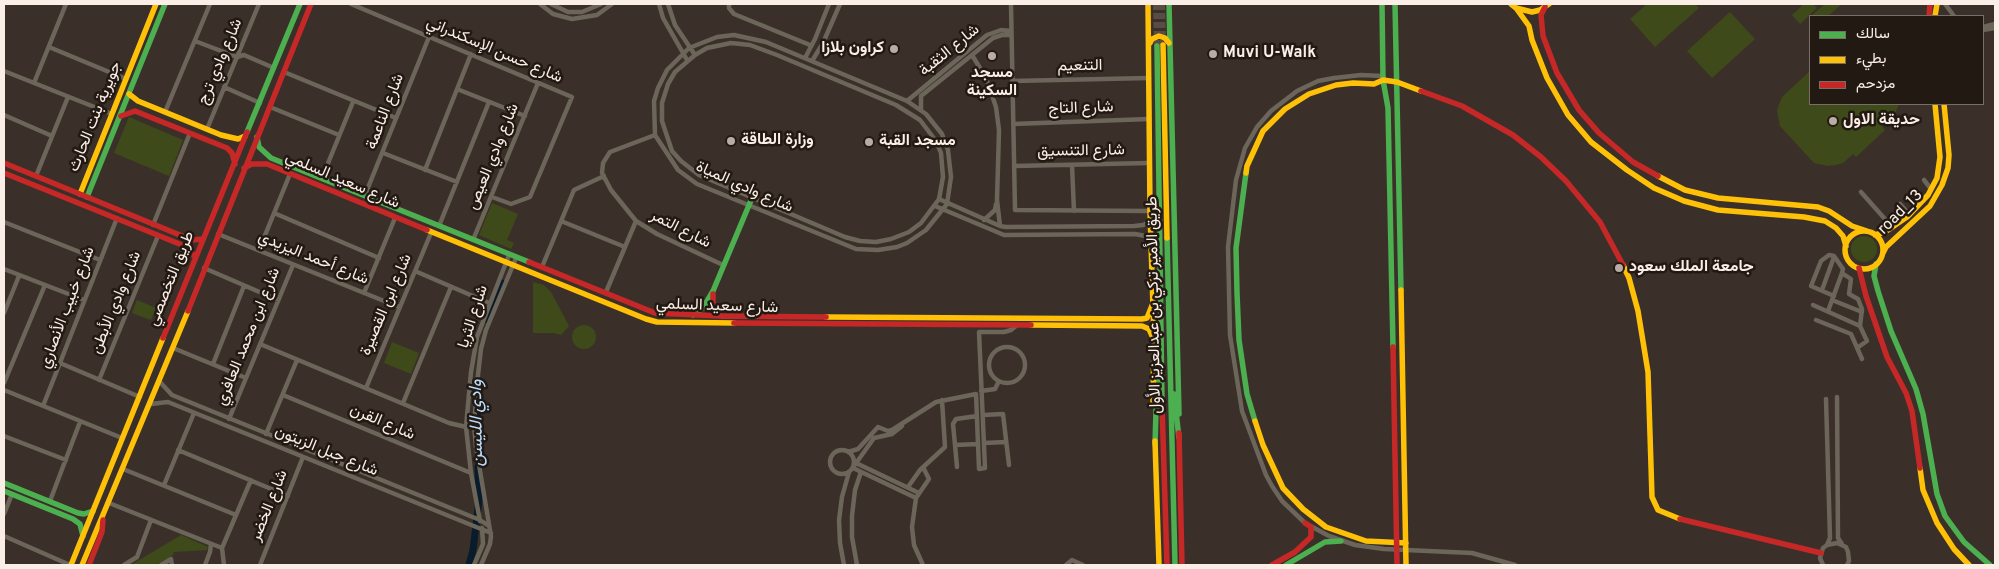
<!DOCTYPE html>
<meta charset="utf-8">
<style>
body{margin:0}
#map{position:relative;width:1999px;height:569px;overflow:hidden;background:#3b3029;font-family:Overpass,Vazirmatn,sans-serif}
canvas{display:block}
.frame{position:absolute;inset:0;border:5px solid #fbeee6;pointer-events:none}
.legend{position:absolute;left:1809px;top:15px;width:175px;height:90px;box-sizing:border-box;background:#221913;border:1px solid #796e67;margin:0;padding:6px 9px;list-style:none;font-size:15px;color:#fbeee6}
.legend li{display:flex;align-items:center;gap:10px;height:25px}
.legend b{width:25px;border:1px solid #796e67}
</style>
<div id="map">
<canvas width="1999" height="569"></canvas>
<div class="frame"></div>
<ul class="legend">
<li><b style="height:6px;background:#4caf50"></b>سالك</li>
<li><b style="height:6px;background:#ffc107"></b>بطيء</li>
<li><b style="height:6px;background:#c62828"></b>مزدحم</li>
</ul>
</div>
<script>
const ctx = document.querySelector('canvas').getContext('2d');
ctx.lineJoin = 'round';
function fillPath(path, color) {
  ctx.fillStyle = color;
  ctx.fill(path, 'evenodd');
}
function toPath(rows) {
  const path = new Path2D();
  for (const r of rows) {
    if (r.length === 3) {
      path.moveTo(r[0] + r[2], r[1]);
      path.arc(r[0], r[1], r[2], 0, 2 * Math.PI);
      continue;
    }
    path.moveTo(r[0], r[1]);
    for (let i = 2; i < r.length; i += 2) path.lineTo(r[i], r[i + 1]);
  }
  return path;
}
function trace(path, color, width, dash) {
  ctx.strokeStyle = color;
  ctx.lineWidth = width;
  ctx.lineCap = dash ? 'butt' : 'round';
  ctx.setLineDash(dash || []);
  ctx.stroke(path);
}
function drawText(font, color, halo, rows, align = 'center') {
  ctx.font = font + ' Overpass,Vazirmatn,sans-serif';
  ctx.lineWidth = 5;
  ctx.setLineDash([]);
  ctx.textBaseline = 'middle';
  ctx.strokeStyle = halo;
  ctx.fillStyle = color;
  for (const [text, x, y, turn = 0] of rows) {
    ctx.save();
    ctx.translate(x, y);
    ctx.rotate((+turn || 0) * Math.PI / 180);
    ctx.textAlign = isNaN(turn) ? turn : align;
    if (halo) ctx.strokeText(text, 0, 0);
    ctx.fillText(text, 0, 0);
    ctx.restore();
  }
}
const green = toPath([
 [1647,4,1695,4,1699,8,1655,47,1630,19],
 [1804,4,1813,4,1817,8,1800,24,1792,15],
 [1825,4,1842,4,1828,16,1811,16],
 [1730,12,1755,39,1712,78,1687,51],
 [1810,71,1810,104,1899,104,1894,116,1882,127,1885,130,1856,157,1853,154,1843,163,1836,165,1828,166,1814,163,1780,126,1777,110,1782,97],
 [129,117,183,140,169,176,114,153],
 [492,203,518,214,507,240,514,243,511,249,479,235],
 [1864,249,13],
 [533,282,544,285,551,292,569,326,561,335,554,333,533,333],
 [137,300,156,308,151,320,132,313],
 [584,337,12],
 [392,342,419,353,411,374,384,363],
 [181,535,208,547,207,550,174,552,173,555,156,565,131,565]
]);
const river = toPath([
 [488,320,502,283],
 [477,409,478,446],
 [469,565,473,550,479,500,478,467]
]);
const primaryTunnel = toPath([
 [1156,4,1157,46],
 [1162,4,1163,45]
]);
const street = toPath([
 [351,4,572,97,530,197,511,204,492,197],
 [540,4,553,14,572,19,597,15,612,4],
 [551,4,568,12,582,12,601,4],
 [659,4,663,18,687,60],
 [668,4,675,25,695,55],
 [729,4,729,8,734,14,810,45],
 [1011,4,1015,210,1150,211],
 [1945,4,1954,16],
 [1983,27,1995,24],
 [1983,30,1995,28],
 [734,35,766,42,907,101,926,114,942,134,948,150,951,177,947,204,926,230,907,243,897,247,878,250,856,249,697,184,678,170,655,135,654,101,658,88,667,70,689,48,717,37,734,35],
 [195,41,237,57,244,55,274,68],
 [731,43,750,45,777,55,896,105,920,120,936,141,941,153,943,177,939,199,921,223,909,232,891,239,876,242,860,241,845,237,699,175,681,161,672,151,662,121,662,103,668,84,675,72,695,55,707,48,731,43],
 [49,47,126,79],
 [972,55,986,78,996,107,999,130,997,200,1000,226],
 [805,58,815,39,829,4],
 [812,61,823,43,840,4],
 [4,71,112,114],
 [284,72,396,118],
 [1383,79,1383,76,1361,75,1334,78,1318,81,1297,91,1271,111,1257,127,1245,148,1236,180,1228,247,1230,335,1242,411,1266,475,1272,486,1282,501,1305,523,1329,536,1355,545,1384,549,1472,553,1515,565],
 [1012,81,1149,78],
 [34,83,66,4],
 [224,87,260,103],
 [457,89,525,116],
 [907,101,987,35,1001,30,1011,31],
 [270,107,339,135],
 [921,110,921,96,993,38,1002,35,1011,35],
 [165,112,210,4],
 [4,115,52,136],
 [1013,124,1149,119],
 [207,129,259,4],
 [655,135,610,152,603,163,602,173,611,190,636,221,657,234,723,265],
 [383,153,457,182],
 [1072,165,1074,211],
 [1014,166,1149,163],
 [425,170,471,54],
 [36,176,68,97],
 [322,178,353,102],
 [1924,180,1931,189],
 [1861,192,1892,227],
 [365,195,429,37],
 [939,199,1000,226,1006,227,1134,226,1143,225,1151,221],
 [1900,204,1910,215],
 [935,206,1004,235,1135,234,1151,237],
 [274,213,379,258],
 [984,220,995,210,996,204],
 [561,221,625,247],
 [4,222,100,260],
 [153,225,190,133],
 [439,226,489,102],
 [218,234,399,307],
 [473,240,538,83],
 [259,250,290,174],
 [542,267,574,190,604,176],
 [204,268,278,300],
 [4,269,84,300],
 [415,271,489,303],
 [1842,273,1851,279,1849,294,1858,299,1862,309,1860,326,1867,341,1857,348],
 [1822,290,1834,257],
 [606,292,636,221],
 [364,293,395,218],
 [1832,300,1862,312],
 [1813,305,1860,326],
 [1828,311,1842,273,1843,269,1834,256,1829,255,1821,261,1811,286,1834,296],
 [4,313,19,276],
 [1816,320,1851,334,1862,359],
 [260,344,449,423,466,427],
 [1007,365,18],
 [173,348,246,378],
 [60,363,140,397],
 [213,364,244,286],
 [99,380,158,236],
 [160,382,172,395,480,520,489,526],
 [4,383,45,285],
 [366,388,431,233],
 [4,390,122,438],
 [981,391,995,389,999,381],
 [283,395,471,473],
 [1837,397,1838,538,1842,544],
 [1826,399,1830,538,1827,545],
 [403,403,451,287],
 [151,404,168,402,491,533],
 [43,406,117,218],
 [983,415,1003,414,1009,465],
 [229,419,293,265],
 [266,434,297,360],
 [4,436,66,460],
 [984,443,1006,442],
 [955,445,953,424,956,419,977,416],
 [178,450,288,496],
 [842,462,12],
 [848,452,858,449,878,427,888,431,892,430,936,402,976,394,979,469,985,468,979,332,1004,332,1011,330,1017,325],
 [856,463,919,493],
 [854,466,874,438,892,434,902,426],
 [957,467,955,445,978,444],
 [853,468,916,498],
 [123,469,236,515],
 [164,485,194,413],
 [908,487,920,470,945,447,942,400],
 [50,501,80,422],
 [109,503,222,548],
 [4,514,12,494],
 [480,521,471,473,466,427,471,372,477,337,509,255],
 [4,536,70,565],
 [124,565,137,557,151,520],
 [161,565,171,559,172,565],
 [205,565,210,552,211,544],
 [224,565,222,548,251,480],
 [260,565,303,457],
 [474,565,483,544,482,528],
 [481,565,490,544,491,536,476,447,474,425,478,375,481,349,486,330,516,258],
 [844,565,840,543,839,520,842,497,849,472],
 [857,565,852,537,852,516,855,490,861,472],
 [923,565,914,545,912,527,916,498,929,479,923,467],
 [1066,565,1072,560,1083,565],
 [1823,565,1820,558,1823,548,1827,545,1837,543,1846,547,1848,552,1849,561,1847,565]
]);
const fast = toPath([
 [1169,4,1179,414],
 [1382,4,1383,80,1388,108,1393,347],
 [1395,4,1401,290],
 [1157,46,1162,404],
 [247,132,300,4],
 [257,137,259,147,271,158,529,262],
 [1246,173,1236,248,1237,293,1239,340,1247,394,1255,421],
 [87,197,165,4],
 [1167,238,1175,565],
 [1876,264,1874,276,1878,291,1891,331,1916,389,1923,414,1937,494,1945,516,1964,542,1990,565],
 [693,315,703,308,713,291,752,198],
 [1174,394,1179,438],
 [1155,444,1157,378],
 [4,483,78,513,84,514,93,511],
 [4,491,73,519,80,524,83,536],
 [1286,565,1325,542,1341,541]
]);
const slow = toPath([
 [1148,4,1150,211,1154,340,1153,402],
 [1511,4,1516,8,1532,12,1540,10,1549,4],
 [1516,8,1529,26,1532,40,1547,78,1568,115,1591,142,1627,170,1654,188,1684,201,1718,210,1804,217,1825,221,1836,228,1843,236,1846,246],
 [1935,16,1937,4],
 [1150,43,1152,39,1159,36,1165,38,1169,43],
 [1163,45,1167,238],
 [129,94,138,101,221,135,238,139,245,136],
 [1246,173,1247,166,1263,131,1285,109,1309,94,1336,85,1353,83,1374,84,1383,80,1397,82,1421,91],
 [1658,176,1685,190,1718,198,1818,207,1829,211,1852,226,1867,231],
 [80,194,156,4],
 [427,230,646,319,657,322,734,323],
 [1864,250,19],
 [1875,235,1885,232,1907,217,1928,195,1937,178,1940,157,1935,104],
 [1883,253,1886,247,1930,206,1942,185,1948,168,1949,155,1944,104],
 [1623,265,1629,278,1638,311,1648,372,1652,497,1658,510,1680,519],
 [1401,290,1406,565],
 [826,317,1142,319,1147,318,1153,303],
 [1031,325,1142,326,1149,329,1154,340],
 [1255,421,1263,445,1283,488,1303,509,1326,527,1366,541,1406,543],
 [1155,441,1159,565],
 [1920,468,1923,490,1937,523,1954,549,1969,565],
 [71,565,163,338],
 [82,565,188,311]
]);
const jam = toPath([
 [1545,7,1541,15,1543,36,1557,73,1579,110,1599,133,1633,162,1658,176],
 [1929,16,1930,4],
 [1421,91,1462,106,1513,135,1541,157,1566,181,1600,222,1623,265],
 [121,116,135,111,227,148,232,153,235,164],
 [4,163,192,240,203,239],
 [244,168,252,164,267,164,427,230],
 [4,173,187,247,195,257],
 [529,262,655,313,721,316,826,317],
 [1859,268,1866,296,1887,357,1906,393,1912,411,1920,468],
 [713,294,713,307,721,316],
 [188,311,311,4],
 [734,323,1031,325],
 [163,338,247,132],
 [1393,347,1397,565],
 [1162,404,1167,565],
 [1179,433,1182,565],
 [1680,519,1821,553],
 [89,565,102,532,103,520],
 [1272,565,1295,552,1311,537,1311,527,1305,523]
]);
const markers = [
 [894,49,5,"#b8aca4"],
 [1213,54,5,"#b8aca4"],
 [992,56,5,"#b8aca4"],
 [1833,121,5,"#b8aca4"],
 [731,141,5,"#b8aca4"],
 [869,142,5,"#b8aca4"],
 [1619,268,5,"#b8aca4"]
];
const poiNames = [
 ["كراون بلازا",884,49,"right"],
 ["Muvi U-Walk",1223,54],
 ["مسجد",992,74,"center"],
 ["السكينة",992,92,"center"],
 ["حديقة الاول",1843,121],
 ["وزارة الطاقة",741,141],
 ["مسجد القبة",879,142],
 ["جامعة الملك سعود",1629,268]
];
const streetNames = [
 ["شارع حسن الإسكندراني",494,51,23],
 ["شارع الثقبة",950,51,-39],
 ["شارع وادي ترج",221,62,-67],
 ["التنعيم",1080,67,-1],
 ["شارع التاج",1081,109,-2],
 ["شارع الناعمة",386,112,-69],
 ["جويرية بنت الحارث",96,117,-68],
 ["شارع التنسيق",1081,152,-1],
 ["شارع وادي العيص",494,157,-68],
 ["شارع سعيد السلمي",342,181,23],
 ["شارع وادي المياة",744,188,24],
 ["road_13",1901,213,-45],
 ["شارع التمر",680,230,27],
 ["شارع أحمد اليزيدي",313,259,22],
 ["طريق التخصصي",172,279,-68],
 ["شارع وادي الأبطن",117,303,-68],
 ["شارع ابن القصيرة",387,305,-67],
 ["طريق الأمير تركي بن عبدالعزيز الأول",1155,305,-91],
 ["شارع سعيد السلمي",717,307,2],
 ["شارع خبيب الأنصاري",68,308,-69],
 ["شارع الثريا",474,317,-72],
 ["شارع ابن محمد العافري",249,337,-68],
 ["شارع القرن",382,423,23],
 ["شارع جبل الزيتون",326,452,22],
 ["شارع الخضر",270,506,-68]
];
const waterNames = [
 ["وادي الليسن",478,423,-91]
];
fillPath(green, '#3f4a1a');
trace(river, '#081c2c', 7);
trace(primaryTunnel, '#584c45', 6, [6, 3]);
trace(street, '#6c655a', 4.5);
trace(fast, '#4caf50', 5.5);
trace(slow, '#ffc107', 5.5);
trace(jam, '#c62828', 5.5);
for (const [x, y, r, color] of markers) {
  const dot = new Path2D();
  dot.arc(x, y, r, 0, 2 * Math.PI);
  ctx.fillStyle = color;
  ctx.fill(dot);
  trace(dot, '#221913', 2);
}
drawText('bold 16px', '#fbeee6', '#221913', poiNames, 'left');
drawText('16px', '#fbeee6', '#221913', streetNames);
drawText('italic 18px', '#b9ddfe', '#221913', waterNames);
</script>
